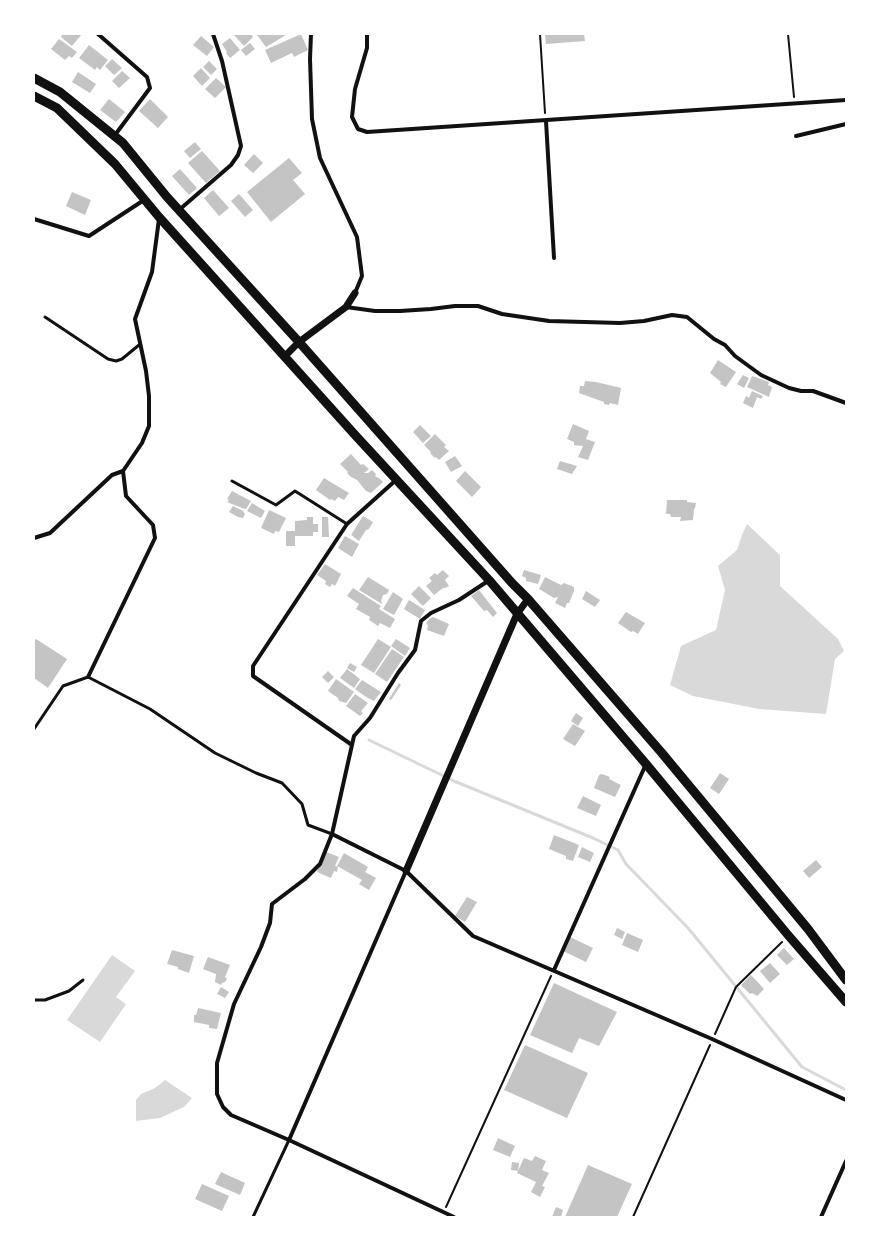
<!DOCTYPE html>
<style>
body{margin:0}
#map{position:relative;width:880px;height:1251px;overflow:hidden;background:#fff;font-family:"IBM Plex Sans",sans-serif}
canvas{display:block}
.frame{position:absolute;inset:0;border:35px solid #fff;pointer-events:none}
</style>
<div id="map">
<canvas width="880" height="1251"></canvas>
<div class="frame"></div>
</div>
<script>
const ctx = document.querySelector('canvas').getContext('2d');
ctx.lineJoin = 'round';
function fillPath(path, color) {
  ctx.fillStyle = color;
  ctx.fill(path, 'evenodd');
}
function toPath(rows) {
  const path = new Path2D();
  for (const r of rows) {
    path.moveTo(r[0], r[1]);
    for (let i = 2; i < r.length; i += 2) path.lineTo(r[i], r[i + 1]);
  }
  return path;
}
function trace(path, color, width, dash) {
  ctx.strokeStyle = color;
  ctx.lineWidth = width;
  ctx.lineCap = dash ? 'butt' : 'round';
  ctx.setLineDash(dash || []);
  ctx.stroke(path);
}
const water = toPath([
 [747,524,780,555,780,586,838,639,844,651,835,659,826,714,759,709,693,696,670,685,681,646,716,630,725,590,718,566,737,550,742,535],
 [112,955,135,971,116,997,126,1004,100,1042,67,1020],
 [165,1080,192,1098,184,1107,160,1118,136,1121,136,1100,141,1094,155,1088]
]);
const stream = toPath([
 [369,740,454,781,593,838,618,850,626,864,688,928,802,1067,846,1090]
]);
const building = toPath([
 [63,34,82,34,72,46,61,37],
 [235,34,251,34,253,37,244,46,234,35],
 [285,34,286,35,266,47,257,35],
 [301,34,308,50,294,57,292,53,271,63,265,50],
 [545,34,584,34,585,41,546,44],
 [201,36,214,47,207,56,193,45],
 [230,38,240,50,230,58,226,53,227,52,222,44],
 [59,39,77,52,72,58,69,56,65,60,51,49],
 [250,43,255,49,246,56,241,50],
 [89,45,108,60,100,70,97,67,95,70,79,58],
 [112,59,122,68,114,75,105,66],
 [209,61,217,69,211,75,203,67],
 [201,68,210,78,202,86,193,76],
 [122,71,130,78,119,88,112,81],
 [78,72,96,84,90,93,72,82],
 [216,78,226,87,215,98,205,89],
 [109,99,125,112,116,122,100,110],
 [150,99,168,117,158,128,139,111],
 [195,142,201,149,190,158,184,151],
 [202,151,220,171,206,183,188,163],
 [254,154,263,163,253,173,244,165],
 [289,158,302,173,293,180,305,194,271,222,247,192],
 [180,169,197,188,189,195,172,176],
 [213,190,229,208,219,216,204,198],
 [72,192,91,200,85,215,66,206],
 [239,194,253,210,245,217,231,201],
 [718,360,736,372,726,387,720,384,721,382,710,373],
 [743,375,749,378,744,388,737,384],
 [752,376,769,382,768,385,772,387,769,397,747,387],
 [585,381,596,382,621,388,618,405,610,403,609,405,604,404,604,402,579,393,580,386,584,386],
 [752,391,763,396,761,399,757,397,753,408,743,403,746,396,749,398],
 [573,424,589,431,586,439,595,442,588,460,578,457,583,446,574,445,574,442,567,439],
 [420,425,431,436,423,443,413,432],
 [435,434,446,445,444,447,449,451,439,460,436,457,435,458,430,453,431,452,424,445],
 [351,454,361,465,363,464,369,469,364,473,368,473,372,470,376,474,375,476,379,478,383,482,371,493,366,491,357,480,351,477,347,473,348,472,340,464],
 [455,456,462,466,451,472,445,462],
 [560,461,577,466,572,474,557,469],
 [465,471,481,487,472,497,456,481],
 [324,478,349,493,344,500,338,497,335,501,331,499,330,500,316,490],
 [232,491,251,501,246,509,242,508,227,502,229,500,227,499],
 [667,500,687,500,687,502,696,503,695,508,694,509,693,520,680,521,681,517,671,517,670,514,666,514],
 [252,503,265,511,261,518,247,511],
 [233,506,243,511,245,514,243,518,238,517,229,512],
 [269,510,286,518,279,532,275,531,274,534,261,528],
 [363,516,373,522,369,529,366,530,359,541,351,535],
 [307,517,313,517,313,524,318,524,318,532,313,532,313,536,295,536,295,546,286,546,286,531,295,531,295,521,307,520],
 [322,517,328,517,329,537,322,537],
 [345,536,359,544,352,557,338,548],
 [325,564,341,574,335,586,332,584,330,587,325,584,326,581,317,575],
 [443,570,449,576,445,580,449,586,445,588,443,588,434,595,426,586,432,581,429,578,435,573,437,575],
 [524,570,541,575,538,584,526,581,526,578,522,576],
 [368,577,389,590,387,594,383,595,381,601,382,603,382,604,359,590],
 [545,577,561,585,564,583,574,587,574,591,569,603,567,603,565,608,555,603,558,597,554,598,539,589],
 [419,586,431,598,423,606,411,594],
 [353,588,381,606,379,609,395,619,390,628,380,623,378,626,369,620,370,617,356,609,359,604,347,596],
 [479,590,497,613,493,617,487,610,484,611,471,596],
 [586,591,600,600,595,607,582,599],
 [393,592,403,599,394,615,383,609],
 [409,600,425,610,420,619,404,609],
 [626,612,645,623,638,634,633,631,631,632,618,623],
 [433,617,449,624,444,636,427,630,428,625,426,624,429,619],
 [36,639,67,659,48,688,34,678,34,641],
 [378,639,391,647,374,673,361,665],
 [396,639,410,648,405,656,391,646],
 [392,649,404,657,387,682,375,674],
 [350,663,357,667,354,672,347,668],
 [347,669,360,679,354,688,340,678],
 [328,671,334,677,328,683,322,677],
 [336,679,354,692,346,703,339,701,338,698,328,691],
 [362,680,381,692,374,701,366,697,355,689],
 [399,683,401,685,391,700,389,699],
 [355,694,368,703,361,711,363,713,360,716,346,706],
 [576,713,583,718,578,726,571,721],
 [573,724,585,731,575,746,563,739],
 [720,773,729,779,719,794,710,788],
 [602,774,610,777,609,779,621,785,615,797,594,788,599,775],
 [583,796,601,805,596,816,577,808],
 [554,835,579,845,573,861,566,859,566,856,549,849],
 [582,847,594,853,590,862,578,857],
 [326,852,339,857,335,866,338,867,337,872,334,871,331,878,317,872],
 [344,853,368,867,365,872,376,878,369,890,359,884,362,880,337,866],
 [816,860,822,867,809,878,803,871],
 [467,897,477,902,465,922,455,916],
 [617,928,625,932,622,939,614,935],
 [627,933,643,940,638,952,622,945],
 [570,937,593,948,586,962,563,951],
 [784,948,794,959,787,965,777,955],
 [172,950,194,956,189,973,178,969,178,967,167,964],
 [208,957,230,965,225,977,227,979,225,982,222,983,221,985,215,982,216,974,203,969],
 [770,963,780,974,770,983,760,971],
 [751,975,764,989,757,996,752,993,750,994,741,985],
 [554,983,617,1012,599,1046,579,1038,572,1053,530,1035],
 [221,987,229,992,225,998,217,994],
 [198,1008,221,1013,217,1029,209,1028,209,1025,194,1022,194,1015,196,1015],
 [525,1045,588,1073,567,1118,504,1090],
 [498,1138,515,1146,510,1157,493,1150],
 [535,1156,546,1161,542,1170,549,1173,542,1186,545,1187,540,1197,531,1192,536,1182,517,1173,524,1158,532,1161],
 [512,1162,519,1163,518,1171,511,1170],
 [588,1165,632,1184,617,1217,565,1217],
 [221,1172,245,1183,240,1195,215,1184],
 [202,1184,229,1196,222,1211,195,1199],
 [556,1207,563,1210,561,1217,552,1217]
]);
const path = toPath([
 [540,34,545,113],
 [788,34,794,97],
 [715,1034,736,987,782,942],
 [446,1207,551,976],
 [633,1217,710,1045]
]);
const service = toPath([
 [45,317,108,359,116,361,122,359,139,345],
 [232,481,276,505,295,491,347,524],
 [34,729,63,686,88,677,150,709,215,753,256,773,282,783,302,804,308,825,332,834],
 [34,1000,45,1000,69,991,83,980],
 [253,1217,289,1140]
]);
const minor = toPath([
 [98,34,147,77,150,88,115,135],
 [311,34,310,59,312,119,320,158,357,237,362,276,355,293],
 [367,34,367,48,355,89,352,117,358,129,367,132,846,100],
 [546,121,554,258],
 [796,136,846,124],
 [179,210,231,165,238,155,241,146,222,61,213,34],
 [34,219,89,236,144,200],
 [346,307,375,311,400,311,431,309,455,306,478,306,502,314,549,321,620,323,644,321,672,315,687,317,714,339,725,345,735,356,761,375,789,388,801,391,813,391,846,403],
 [34,538,50,533,112,475,123,471,142,443,149,426,149,396,146,371,135,319,152,272,159,219],
 [88,677,155,538,153,525,126,496,123,471],
 [352,745,253,676,253,666,347,524,396,480],
 [332,834,406,871,473,936,712,1039,846,1100],
 [554,970,646,764],
 [289,1140,406,871],
 [454,1217,289,1140,231,1115,223,1107,217,1094,217,1063,234,1004,261,947,270,923,272,904,305,879,320,864,332,834,354,736,370,718,398,673,415,650,421,621,431,613,459,600,488,581],
 [821,1217,846,1161]
]);
const tertiary = toPath([
 [285,356,299,342,346,307,355,293],
 [406,871,517,614,528,599]
]);
const primary = toPath([
 [34,78,60,92,123,143,167,197,299,342,512,583,528,599,661,752,808,929,846,980],
 [34,96,57,108,115,164,159,217,356,436,489,580,646,764,788,935,846,1002]
]);
fillPath(water, '#d9d9d9');
trace(stream, '#d9d9d9', 3);
fillPath(building, '#c4c4c4');
trace(path, '#111', 2);
trace(service, '#111', 3);
trace(minor, '#111', 4);
trace(tertiary, '#111', 7);
trace(primary, '#111', 9);
</script>
